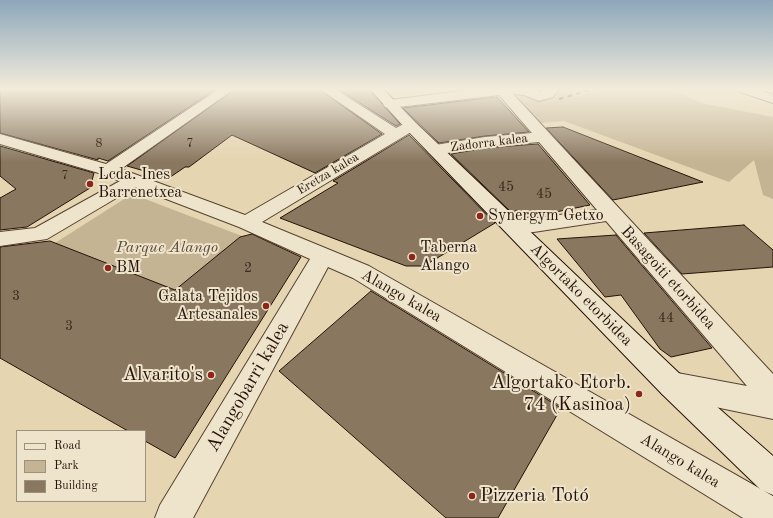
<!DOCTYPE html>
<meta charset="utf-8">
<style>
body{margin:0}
#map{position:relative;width:773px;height:518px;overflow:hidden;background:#e5d5b0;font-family:"Old Standard TT",serif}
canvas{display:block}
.legend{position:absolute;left:16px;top:430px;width:130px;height:72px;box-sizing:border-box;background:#eee4cc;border:1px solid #9e907e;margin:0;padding:5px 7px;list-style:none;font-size:12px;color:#251208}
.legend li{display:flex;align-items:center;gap:8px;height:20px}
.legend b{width:20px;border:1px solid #9e907e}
</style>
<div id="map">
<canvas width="773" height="518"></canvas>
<ul class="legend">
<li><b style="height:5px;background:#eee4cc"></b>Road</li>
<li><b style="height:11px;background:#c4b493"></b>Park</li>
<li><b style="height:11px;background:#89775f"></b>Building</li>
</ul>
</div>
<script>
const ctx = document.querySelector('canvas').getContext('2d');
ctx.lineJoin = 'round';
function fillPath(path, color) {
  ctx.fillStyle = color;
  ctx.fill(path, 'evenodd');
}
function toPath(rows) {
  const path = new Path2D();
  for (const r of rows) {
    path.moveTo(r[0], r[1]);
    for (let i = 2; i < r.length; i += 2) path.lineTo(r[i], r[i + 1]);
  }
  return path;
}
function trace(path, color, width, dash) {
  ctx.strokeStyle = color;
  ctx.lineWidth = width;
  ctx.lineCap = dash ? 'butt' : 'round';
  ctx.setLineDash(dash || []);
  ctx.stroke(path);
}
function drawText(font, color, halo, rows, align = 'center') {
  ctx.font = font + ' "Old Standard TT",serif';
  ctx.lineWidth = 4;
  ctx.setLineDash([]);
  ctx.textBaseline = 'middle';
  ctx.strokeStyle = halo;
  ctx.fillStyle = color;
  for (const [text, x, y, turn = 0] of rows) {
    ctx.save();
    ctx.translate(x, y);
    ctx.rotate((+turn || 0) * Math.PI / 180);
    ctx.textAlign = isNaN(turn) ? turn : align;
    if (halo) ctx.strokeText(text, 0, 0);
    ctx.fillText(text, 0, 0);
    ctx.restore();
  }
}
const green = toPath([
 [511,89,580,89,571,92,576,97,601,89,673,89,701,103,773,117,773,199,763,195,754,160,729,182,564,121,540,123],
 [132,194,242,236,170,294,131,270,105,263,55,243]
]);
const building = toPath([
 [0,89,216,89,108,161,98,158,98,160,0,133,0,89],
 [235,89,319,89,382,134,315,173,232,135,189,167,185,167,169,178,127,166,235,89],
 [338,89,369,89,400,124,396,126,338,89],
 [497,97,529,132,485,136,439,143,403,108,497,97],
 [563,127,703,182,613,200,546,128,563,127],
 [409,135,495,223,424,266,406,266,280,218,338,183,333,181,409,135],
 [538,144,590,205,526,218,517,210,512,213,451,154,485,148,538,144],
 [0,146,94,173,90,188,27,227,0,230,0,198,16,189,0,176,0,146],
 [744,225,773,250,773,267,682,274,644,233,744,225],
 [252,234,301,257,175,458,145,441,145,431,128,431,0,358,0,247,50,241,175,290,240,237,252,234],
 [616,235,712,348,671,357,660,349,621,295,605,297,557,239,616,235],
 [371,291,561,408,498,518,446,518,279,371,371,291]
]);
const street = toPath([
 [219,89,234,89,121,169,245,215,385,134,320,89,335,89,396,128,406,123,411,122,416,123,418,126,416,129,262,222,369,266,773,496,773,518,743,518,353,278,328,267,193,518,155,518,160,505,310,259,239,227,135,187,47,239,0,246,0,232,35,228,120,181,102,174,0,144,0,134,106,164,219,89],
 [477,89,533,89,540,92,545,89,558,89,553,97,539,101,524,95,513,94,773,374,773,419,672,398,662,394,658,385,662,376,672,372,747,386,606,221,514,235,507,233,504,228,507,223,514,221,597,210,539,142,485,147,435,155,429,153,427,150,429,147,435,145,485,137,532,133,499,95,390,108,385,107,383,104,385,101,390,100,477,89],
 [739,89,758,89,773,95,773,103,740,92,739,89]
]);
const secondary = toPath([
 [370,89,383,89,416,123,682,376,773,456,773,495,761,490,662,394,406,129,370,89]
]);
const rail = toPath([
 [559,99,593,89]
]);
const markers = [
 [90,184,4,"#8f2418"],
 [480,216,4,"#8f2418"],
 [412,257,4,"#8f2418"],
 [108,268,4,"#8f2418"],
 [266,306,4,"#8f2418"],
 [211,375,4,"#8f2418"],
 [639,394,4,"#8f2418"],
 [472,496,4,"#8f2418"]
];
const farNumbernames = [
 ["8",99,144],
 ["7",190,144],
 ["7",65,176]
];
const farStreetnames = [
 ["Zadorra kalea",489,143,-7],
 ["Eretza kalea",328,174,-31]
];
const numberNames = [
 ["45",506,187],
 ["45",544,194],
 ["2",248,268],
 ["3",16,296],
 ["44",666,318],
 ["3",69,326]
];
const poiNames = [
 ["Lcda. Ines",98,175],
 ["Barrenetxea",98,193],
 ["Synergym Getxo",488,216],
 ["Taberna",420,248],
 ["Alango",420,266],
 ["BM",116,268],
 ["Galata Tejidos",258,297,"right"],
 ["Artesanales",258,315,"right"]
];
const parkNames = [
 ["Parque Alango",167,248]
];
const streetNames = [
 ["Basagoiti etorbidea",668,278,48],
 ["Algortako etorbidea",581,295,45],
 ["Alango kalea",401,296,30],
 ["Alango kalea",680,461,31]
];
const nearPoinames = [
 ["Alvarito's",203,375],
 ["Algortako Etorb.",631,383],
 ["74 (Kasinoa)",631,405],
 ["Pizzeria Totó",480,496,"left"]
];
const nearStreetnames = [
 ["Alangobarri kalea",248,387,-60]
];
fillPath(green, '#c4b493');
fillPath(building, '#89775f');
trace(building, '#251208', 1);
trace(street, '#554332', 2);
trace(secondary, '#251208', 2);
fillPath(street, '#eee4cc');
fillPath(secondary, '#eee4cc');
trace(rail, '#251208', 2, [4.5, 4.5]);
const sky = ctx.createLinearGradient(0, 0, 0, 162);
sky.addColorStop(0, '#8da7bb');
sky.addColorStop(0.55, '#f3ecdb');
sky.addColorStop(1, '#f3ecdb00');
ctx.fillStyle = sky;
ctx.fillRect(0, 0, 773, 162);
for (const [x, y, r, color] of markers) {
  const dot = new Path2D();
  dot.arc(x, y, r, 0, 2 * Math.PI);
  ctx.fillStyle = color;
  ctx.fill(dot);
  trace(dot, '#eee4cc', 1.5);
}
drawText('12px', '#3e2b1e', null, farNumbernames);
drawText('13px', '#251208', '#eee4cc', farStreetnames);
drawText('14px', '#3e2b1e', null, numberNames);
drawText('16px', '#251208', '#eee4cc', poiNames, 'left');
drawText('italic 16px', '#5d4b39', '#eee4cc', parkNames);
drawText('16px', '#251208', '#eee4cc', streetNames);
drawText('19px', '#251208', '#eee4cc', nearPoinames, 'right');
drawText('19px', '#251208', '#eee4cc', nearStreetnames);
</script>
